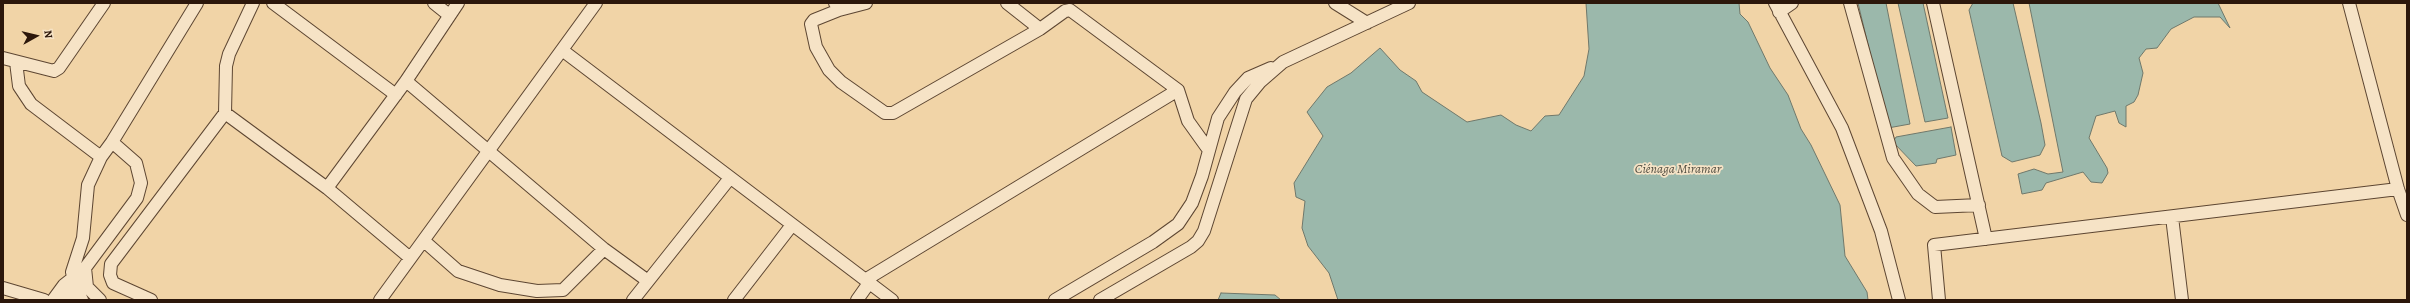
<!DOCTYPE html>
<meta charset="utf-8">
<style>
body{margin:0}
#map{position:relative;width:2410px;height:303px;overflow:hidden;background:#f1d4a7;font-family:Alegreya,serif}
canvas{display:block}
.frame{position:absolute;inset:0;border:4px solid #2c170b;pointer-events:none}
.north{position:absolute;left:16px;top:16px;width:40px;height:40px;-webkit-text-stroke:3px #f6e3c6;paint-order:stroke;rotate:82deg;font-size:11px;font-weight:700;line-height:16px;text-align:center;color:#2c170b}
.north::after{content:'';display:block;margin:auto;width:14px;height:18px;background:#2c170b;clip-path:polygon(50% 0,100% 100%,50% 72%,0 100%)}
</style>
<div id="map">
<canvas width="2410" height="303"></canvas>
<div class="frame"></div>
<div class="north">N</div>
</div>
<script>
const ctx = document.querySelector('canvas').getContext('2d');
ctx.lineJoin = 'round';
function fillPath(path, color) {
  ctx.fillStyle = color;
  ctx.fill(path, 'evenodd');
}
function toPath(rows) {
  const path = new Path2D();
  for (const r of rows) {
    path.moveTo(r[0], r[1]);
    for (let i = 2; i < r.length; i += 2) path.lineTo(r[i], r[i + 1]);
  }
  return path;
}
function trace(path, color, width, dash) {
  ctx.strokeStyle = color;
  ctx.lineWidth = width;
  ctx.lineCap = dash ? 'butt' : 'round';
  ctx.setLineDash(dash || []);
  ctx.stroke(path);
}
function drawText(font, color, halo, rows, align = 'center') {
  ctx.font = font + ' Alegreya,serif';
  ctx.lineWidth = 3.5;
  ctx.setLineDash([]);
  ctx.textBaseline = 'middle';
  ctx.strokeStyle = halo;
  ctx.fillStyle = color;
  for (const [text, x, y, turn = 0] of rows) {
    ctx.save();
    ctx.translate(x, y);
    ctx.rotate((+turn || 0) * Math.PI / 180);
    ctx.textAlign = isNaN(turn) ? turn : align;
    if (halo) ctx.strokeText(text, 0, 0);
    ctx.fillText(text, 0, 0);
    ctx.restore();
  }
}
const water = toPath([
 [1586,3,1739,3,1740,14,1748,22,1770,68,1788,95,1801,129,1811,145,1840,205,1845,256,1867,292,1868,300,1338,300,1329,273,1308,246,1302,228,1305,201,1296,197,1294,183,1323,136,1307,112,1327,87,1351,73,1380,48,1400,70,1416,81,1422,92,1467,122,1501,115,1516,125,1531,131,1545,116,1559,115,1584,76,1589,49,1586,3],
 [1858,3,1886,3,1910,124,1888,128,1858,3],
 [1898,3,1923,3,1948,118,1925,122,1898,3],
 [1973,3,2013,3,2041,123,2045,145,2040,155,2012,162,2002,156,1969,10,1973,3],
 [2029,3,2218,3,2230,28,2220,17,2194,17,2171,29,2157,48,2146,49,2139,58,2143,73,2138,95,2134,102,2126,106,2126,127,2119,123,2115,111,2096,116,2089,138,2107,168,2108,173,2102,183,2091,182,2083,172,2046,183,2042,190,2022,194,2018,174,2034,169,2048,174,2063,172,2029,3],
 [1951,127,1956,155,1937,159,1936,163,1916,166,1893,142,1896,137,1951,127],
 [1221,293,1275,295,1281,300,1218,300,1221,293]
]);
const minor = toPath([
 [253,3,229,54,226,66,225,113,327,188,409,257],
 [273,3,396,95],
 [434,3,449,15],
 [835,3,839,10,814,20,811,24,816,47,829,70,841,82,885,113,893,113,1040,29,1065,11,1070,10,1178,90,1188,121,1208,149],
 [1007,3,1040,29],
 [1335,3,1367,23],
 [1775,3,1842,128,1881,231,1899,300],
 [1850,3,1893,158,1918,194,1935,207,1979,205],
 [1933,3,1986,239],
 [2349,3,2398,189,2407,215],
 [839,10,866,3],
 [1779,12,1792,3],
 [562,50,892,300],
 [3,58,54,71,59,68,104,3],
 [16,62,19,86,31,104,101,157],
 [406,81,604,249,648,281],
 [327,188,406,81,458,3],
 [2172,217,2182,300],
 [424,241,458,271,500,285,537,291,563,290,604,249],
 [865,280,1178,90],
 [3,288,44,300],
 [53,300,64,285,78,274],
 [67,300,78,283],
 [82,300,75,286,72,272,83,238,88,185,101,157,112,142,197,3],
 [100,300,87,287,85,268,137,198,141,183,136,163,112,142],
 [151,300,113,283,110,275,111,264,225,113],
 [380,300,596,3],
 [633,300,730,178],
 [734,300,792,225],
 [857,300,869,283],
 [1055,300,1153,242,1178,224,1192,203,1202,176,1218,118,1235,92,1248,78,1271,68],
 [1100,300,1191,247,1198,241,1204,231,1246,99,1260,82,1283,62,1409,3],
 [1939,300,1934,245,2398,189]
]);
const waterNames = [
 ["Ciénaga Miramar",1678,170]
];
fillPath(water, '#9bb8ab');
trace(water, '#6f786b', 1);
trace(minor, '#5d4632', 14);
trace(minor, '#f6e3c6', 12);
drawText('italic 13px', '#534f43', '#f6e3c6', waterNames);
</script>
